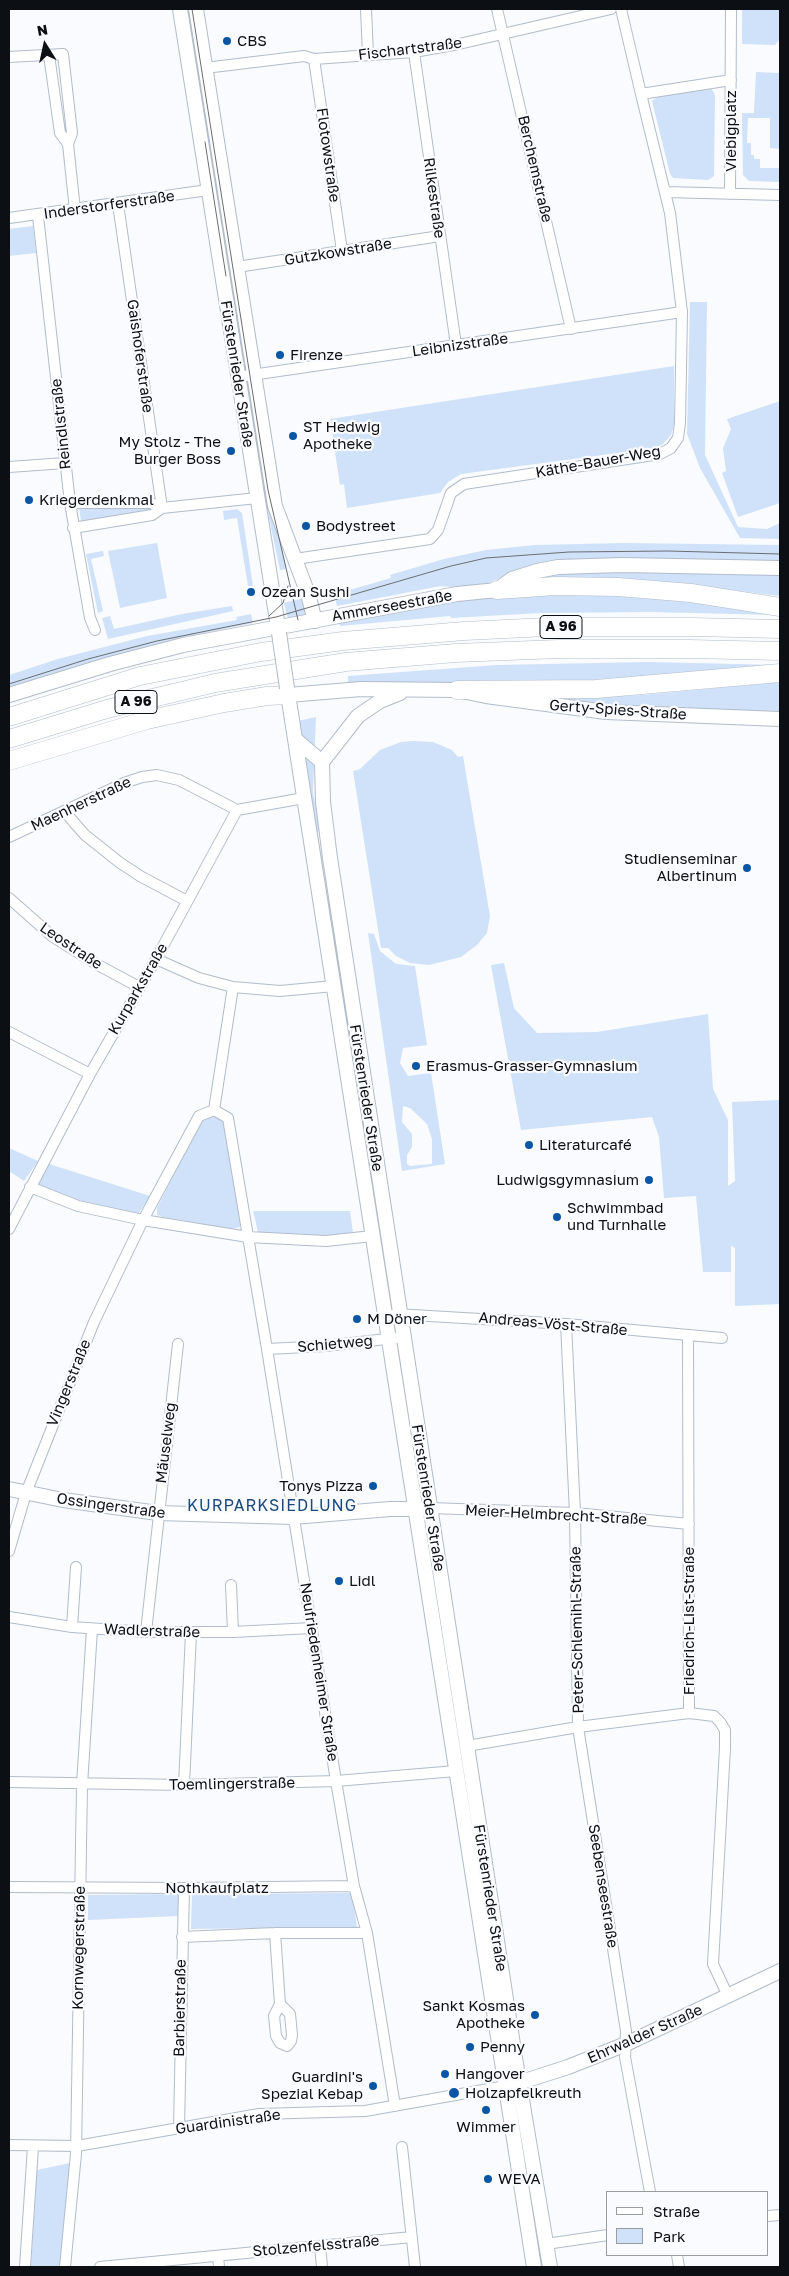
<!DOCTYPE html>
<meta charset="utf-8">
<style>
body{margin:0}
#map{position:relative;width:789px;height:2276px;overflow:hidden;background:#f9fbfe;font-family:"Golos Text",sans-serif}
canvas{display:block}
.frame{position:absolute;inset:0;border:10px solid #0c1014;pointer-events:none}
.legend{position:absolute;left:606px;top:2191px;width:162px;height:65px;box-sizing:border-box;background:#f9fbfe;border:1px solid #9a9da0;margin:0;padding:6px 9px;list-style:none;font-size:15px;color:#0c1014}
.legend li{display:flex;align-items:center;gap:10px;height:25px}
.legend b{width:25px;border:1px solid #9a9da0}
.north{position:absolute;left:20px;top:20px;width:50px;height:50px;-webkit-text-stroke:4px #f9fbfe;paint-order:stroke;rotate:350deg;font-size:14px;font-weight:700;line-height:20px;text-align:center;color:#0c1014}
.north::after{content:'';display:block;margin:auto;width:18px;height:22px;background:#0c1014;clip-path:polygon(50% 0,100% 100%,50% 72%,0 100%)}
</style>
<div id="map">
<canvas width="789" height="2276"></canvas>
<div class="frame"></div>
<ul class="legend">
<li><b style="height:6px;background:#fff"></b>Straße</li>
<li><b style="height:14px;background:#cfe2f9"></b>Park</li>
</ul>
<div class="north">N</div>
</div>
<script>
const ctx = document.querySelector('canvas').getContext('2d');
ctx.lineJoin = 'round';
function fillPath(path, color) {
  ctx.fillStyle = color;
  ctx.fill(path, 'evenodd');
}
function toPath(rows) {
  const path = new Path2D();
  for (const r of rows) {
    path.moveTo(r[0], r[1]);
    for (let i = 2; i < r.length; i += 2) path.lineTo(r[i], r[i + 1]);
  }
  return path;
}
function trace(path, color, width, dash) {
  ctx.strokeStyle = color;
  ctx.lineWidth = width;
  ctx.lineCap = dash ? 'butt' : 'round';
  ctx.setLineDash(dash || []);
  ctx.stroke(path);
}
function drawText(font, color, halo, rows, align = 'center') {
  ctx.font = font + ' "Golos Text",sans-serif';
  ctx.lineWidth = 4.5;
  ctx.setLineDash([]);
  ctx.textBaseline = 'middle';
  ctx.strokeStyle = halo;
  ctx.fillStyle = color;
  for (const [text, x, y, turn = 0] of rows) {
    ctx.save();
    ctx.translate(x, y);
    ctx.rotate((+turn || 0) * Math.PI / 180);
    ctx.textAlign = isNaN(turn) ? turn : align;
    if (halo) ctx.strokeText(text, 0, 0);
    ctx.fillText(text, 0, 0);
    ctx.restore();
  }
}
const green = toPath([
 [182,9,194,9,219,170,208,172],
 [742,9,780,9,780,39,775,45,742,44],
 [756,72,780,73,780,149,770,148,770,118,748,118,747,143,751,143,751,155,754,155,754,159,760,159,760,168,780,168,780,182,749,181,743,175,742,113,754,113],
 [708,88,712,89,715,95,714,176,708,180,673,178,670,174,652,101,657,97],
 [220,174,252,374,242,375,208,176],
 [33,226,36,253,9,256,9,229],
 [690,302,707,302,705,455,738,527,767,529,780,523,780,539,740,538,700,468,687,434],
 [674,366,674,425,671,435,663,444,655,448,461,474,448,482,440,493,347,508,344,484,340,485,330,419],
 [780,401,780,503,738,517,722,473,726,471,723,448,731,429,727,419],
 [267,470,286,569,280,570,259,471],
 [79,507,153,507,152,510,81,521],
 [237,509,242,513,253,586,248,586,237,518,224,520,223,511],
 [157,543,167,598,120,608,108,551],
 [624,543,780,545,780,562,552,562,526,567,486,584,460,588,441,586,337,606,336,602,336,594,391,578,390,575,444,559,486,550,535,545],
 [103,551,104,556,91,559,103,611,98,613,86,554],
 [620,570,780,574,780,596,673,583,523,581,557,571],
 [509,593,669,597,777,615,650,612,541,613,451,618,450,616,340,626,339,622,445,601],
 [303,598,306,615,288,619,284,603],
 [232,606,233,611,108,639,102,618,110,616,114,629,182,614],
 [251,614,253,623,195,635,195,637,102,659,9,688,9,675,58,659,147,636,237,620,236,617],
 [648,662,780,665,536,685,348,683,348,676,497,665],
 [780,682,780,711,644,709,541,698,643,695],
 [316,717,313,792,320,831,316,832,298,721],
 [413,741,433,742,452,750,458,757,463,756,490,916,487,933,477,945,461,957,429,965,410,963,396,956,388,948,381,948,353,771,360,769,380,750,401,742],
 [368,933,374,934,380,951,396,964,415,966,427,1045,403,1048,400,1063,408,1076,431,1073,445,1164,402,1171],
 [403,1106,410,1108,427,1124,432,1139,432,1164,410,1166,407,1164,407,1155,412,1147,412,1134,402,1122],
 [504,963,514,1008,537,1033,597,1032,708,1014,713,1089,728,1120,728,1186,735,1181,732,1102,780,1100,780,1304,735,1306,735,1248,731,1246,731,1272,703,1272,696,1196,664,1198,659,1137,652,1117,521,1130,491,965],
 [215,1116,224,1121,240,1221,240,1227,232,1229,163,1217,157,1215,157,1208,202,1120],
 [9,1148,38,1161,24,1181,9,1171],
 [46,1163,150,1196,138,1214,80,1203,38,1187,36,1183],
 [253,1211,350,1211,353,1233,326,1238,262,1235,258,1232],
 [352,1893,357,1927,191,1929,192,1894],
 [178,1894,178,1916,88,1920,88,1895],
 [70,2163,60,2267,31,2267,37,2170]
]);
const street = toPath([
 [366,9,368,55],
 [497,9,571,329],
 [621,9,641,94],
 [414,52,456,345],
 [49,55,60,133,68,144],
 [9,57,63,54,72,133,68,144,75,210],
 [314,59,342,251],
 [205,68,304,56,314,59,414,52,459,44,611,9],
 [665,192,780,195],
 [730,194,731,9],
 [118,204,162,508],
 [38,216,70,503,90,618,95,630],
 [9,218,208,190],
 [237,267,440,236],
 [238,377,682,312],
 [9,467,65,463],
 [70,503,151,503,162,508],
 [73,528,152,515,162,508,257,498],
 [295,559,430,539,438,530,451,493,464,484,660,454,671,448,678,438,680,423,682,312,670,213,641,94,731,80],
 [237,810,304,798],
 [64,811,85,835,119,862,140,876,187,901],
 [9,837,124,783,142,777,157,775,179,780,237,810],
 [9,898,53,937,98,965,139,987],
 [156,959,199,978,233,987,280,991,334,986],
 [9,1032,90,1074],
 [214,1110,228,1118,267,1349,336,1781,354,1886,367,1933,395,2106],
 [214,1110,233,987],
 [30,1187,78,1206,143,1220,248,1237,326,1241,372,1236],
 [9,1229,90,1074,156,959,237,810],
 [395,1314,566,1324,722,1338],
 [566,1324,575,1513,578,1727,626,2031,625,2057,650,2192],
 [688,1336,689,1713],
 [267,1349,326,1346,403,1337],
 [430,1508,575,1513,689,1524],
 [9,1551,26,1493,94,1322,143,1220,199,1116,214,1110],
 [231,1585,233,1632],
 [9,1617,72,1627,146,1632,233,1632,312,1628],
 [72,1627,76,1567],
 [146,1632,178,1344],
 [467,1746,578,1727,689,1713,714,1716,720,1722,725,1730,725,1748,713,1964,728,1996],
 [9,1782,184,1785,336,1781,456,1771],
 [184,1785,191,1633],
 [9,1887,184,1888,354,1886],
 [275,1933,280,2004,274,2016,276,2036,280,2043,287,2046,291,2041,292,2035,290,2014,280,2004],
 [182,1937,275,1933,367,1933],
 [179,2128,184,1888],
 [9,2145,77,2146,259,2114,365,2111,506,2086],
 [402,2147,415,2267],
 [768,2216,780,2215],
 [546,2244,608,2235],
 [320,2246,322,2267],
 [677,2255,679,2267],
 [218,2256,219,2267],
 [25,2267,33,2147],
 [65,2267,76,2154,82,1785,92,1629],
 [100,2267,412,2237]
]);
const secondary = toPath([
 [180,9,279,633],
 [196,9,275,506,308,594,315,621],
 [287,688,534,2267],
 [9,695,110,664,183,645,457,594,497,590,512,579,537,571,558,567,622,565,780,568],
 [288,695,361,689,457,690,486,696,606,712,780,719],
 [295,739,322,762,323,802,330,858,516,2064,550,2267],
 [322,762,358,716,380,701,400,693],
 [9,1489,63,1500,158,1513,293,1517,390,1509,422,1509],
 [512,2085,568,2067,626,2044,780,1971]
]);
const highway = toPath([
 [497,590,555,586,618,587,691,593,780,607],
 [457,690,596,689,780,673],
 [9,717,140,676,261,652,343,641,464,631,547,627,693,627,780,629],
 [9,739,107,709,215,683,346,662,456,653,559,649,689,649,780,651],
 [9,761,147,720,224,703,267,696,288,695]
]);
const tram = toPath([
 [192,9,268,490,298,620],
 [205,142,226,276],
 [269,616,283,603,288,586],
 [9,684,88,659,157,641,276,617,451,566,486,558,569,552,668,551,780,554]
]);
const secondaryBridge = toPath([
 [279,633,287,688]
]);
const markers = [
 [227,41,5,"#0a56a5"],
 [280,355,5,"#0a56a5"],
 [293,436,5,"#0a56a5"],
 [231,451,5,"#0a56a5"],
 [29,500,5,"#0a56a5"],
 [306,526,5,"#0a56a5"],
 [251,592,5,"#0a56a5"],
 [747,868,5,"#0a56a5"],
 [416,1066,5,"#0a56a5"],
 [529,1145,5,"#0a56a5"],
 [649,1180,5,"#0a56a5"],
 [557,1217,5,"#0a56a5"],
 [357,1319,5,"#0a56a5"],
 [373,1486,5,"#0a56a5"],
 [339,1581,5,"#0a56a5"],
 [535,2015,5,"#0a56a5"],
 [470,2047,5,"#0a56a5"],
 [445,2074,5,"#0a56a5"],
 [373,2086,5,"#0a56a5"],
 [454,2093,6,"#0a56a5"],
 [486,2110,5,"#0a56a5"],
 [488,2179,5,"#0a56a5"]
];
const shields = [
 [561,627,42],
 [136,702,42]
];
const shieldNames = [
 ["A 96",561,627],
 ["A 96",136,702]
];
const poiNames = [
 ["CBS",237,41],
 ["Firenze",290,355],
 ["ST Hedwig",303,427],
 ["Apotheke",303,444],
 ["My Stolz - The",221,442,"right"],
 ["Burger Boss",221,459,"right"],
 ["Kriegerdenkmal",39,500],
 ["Bodystreet",316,526],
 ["Ozean Sushi",261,592],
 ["Studienseminar",737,859,"right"],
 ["Albertinum",737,876,"right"],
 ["Erasmus-Grasser-Gymnasium",426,1066],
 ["Literaturcafé",539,1145],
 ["Ludwigsgymnasium",639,1180,"right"],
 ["Schwimmbad",567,1208],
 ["und Turnhalle",567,1225],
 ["M Döner",367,1319],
 ["Tonys Pizza",363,1486,"right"],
 ["Lidl",349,1581],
 ["Sankt Kosmas",525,2006,"right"],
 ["Apotheke",525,2023,"right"],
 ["Penny",480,2047],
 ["Hangover",455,2074],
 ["Guardini's",363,2077,"right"],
 ["Spezial Kebap",363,2094,"right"],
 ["Holzapfelkreuth",465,2093],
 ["Wimmer",486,2127,"center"],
 ["WEVA",498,2179]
];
const streetNames = [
 ["Fischartstraße",410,49,-7],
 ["Viebigplatz",731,131,-90],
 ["Flotowstraße",328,155,82],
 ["Berchemstraße",535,169,77],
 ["Rilkestraße",434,198,82],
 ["Inderstorferstraße",109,205,-8],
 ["Gutzkowstraße",338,252,-9],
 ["Leibnizstraße",460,345,-8],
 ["Gaishoferstraße",140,356,82],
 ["Fürstenrieder Straße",237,374,81],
 ["Reindlstraße",61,424,-96],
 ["Käthe-Bauer-Weg",598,462,-10],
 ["Ammerseestraße",392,606,-10],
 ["Gerty-Spies-Straße",618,710,4],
 ["Maenherstraße",81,804,-25],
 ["Leostraße",71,946,34],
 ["Kurparkstraße",138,989,-60],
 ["Fürstenrieder Straße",366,1098,81],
 ["Andreas-Vöst-Straße",553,1324,5],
 ["Schietweg",335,1344,-5],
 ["Vingerstraße",69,1383,-68],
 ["Mäuselweg",166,1443,-83],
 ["Fürstenrieder Straße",428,1498,81],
 ["Ossingerstraße",111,1506,8],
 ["Meier-Helmbrecht-Straße",556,1515,3],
 ["Friedrich-List-Straße",689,1621,-90],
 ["Peter-Schlemihl-Straße",577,1630,-91],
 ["Wadlerstraße",152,1631,2],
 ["Neufriedenheimer Straße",319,1672,81],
 ["Toemlingerstraße",232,1784,-1],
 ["Seebenseestraße",603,1886,81],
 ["Nothkaufplatz",217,1888],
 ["Fürstenrieder Straße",490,1898,81],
 ["Kornwegerstraße",79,1948,-89],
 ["Barbierstraße",180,2008,-89],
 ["Ehrwalder Straße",645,2034,-24],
 ["Guardinistraße",228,2122,-8],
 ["Stolzenfelsstraße",316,2246,-5]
];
const neighbourhoodNames = [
 ["KURPARKSIEDLUNG",272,1506]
];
fillPath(green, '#cfe2f9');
trace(street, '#b2bcca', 12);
trace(secondary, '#b2bcca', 16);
trace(highway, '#b2bcca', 19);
trace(street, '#fff', 10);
trace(secondary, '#fff', 14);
trace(highway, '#fff', 18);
trace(tram, '#6a6e71', 1);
trace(secondaryBridge, '#b2bcca', 16, []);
trace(secondaryBridge, '#fff', 14);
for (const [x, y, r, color] of markers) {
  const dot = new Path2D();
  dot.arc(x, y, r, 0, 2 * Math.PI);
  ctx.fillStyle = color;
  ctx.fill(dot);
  trace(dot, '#f9fbfe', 2);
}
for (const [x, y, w] of shields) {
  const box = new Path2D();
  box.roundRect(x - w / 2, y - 11.5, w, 23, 4);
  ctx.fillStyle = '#f9fbfe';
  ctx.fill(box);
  trace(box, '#0c1014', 1);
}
drawText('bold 14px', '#0c1014', null, shieldNames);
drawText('15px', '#0c1014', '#f9fbfe', poiNames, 'left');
drawText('15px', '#0c1014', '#f9fbfe', streetNames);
ctx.letterSpacing = '1px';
drawText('16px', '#1d487c', '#f9fbfe', neighbourhoodNames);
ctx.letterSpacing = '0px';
</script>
